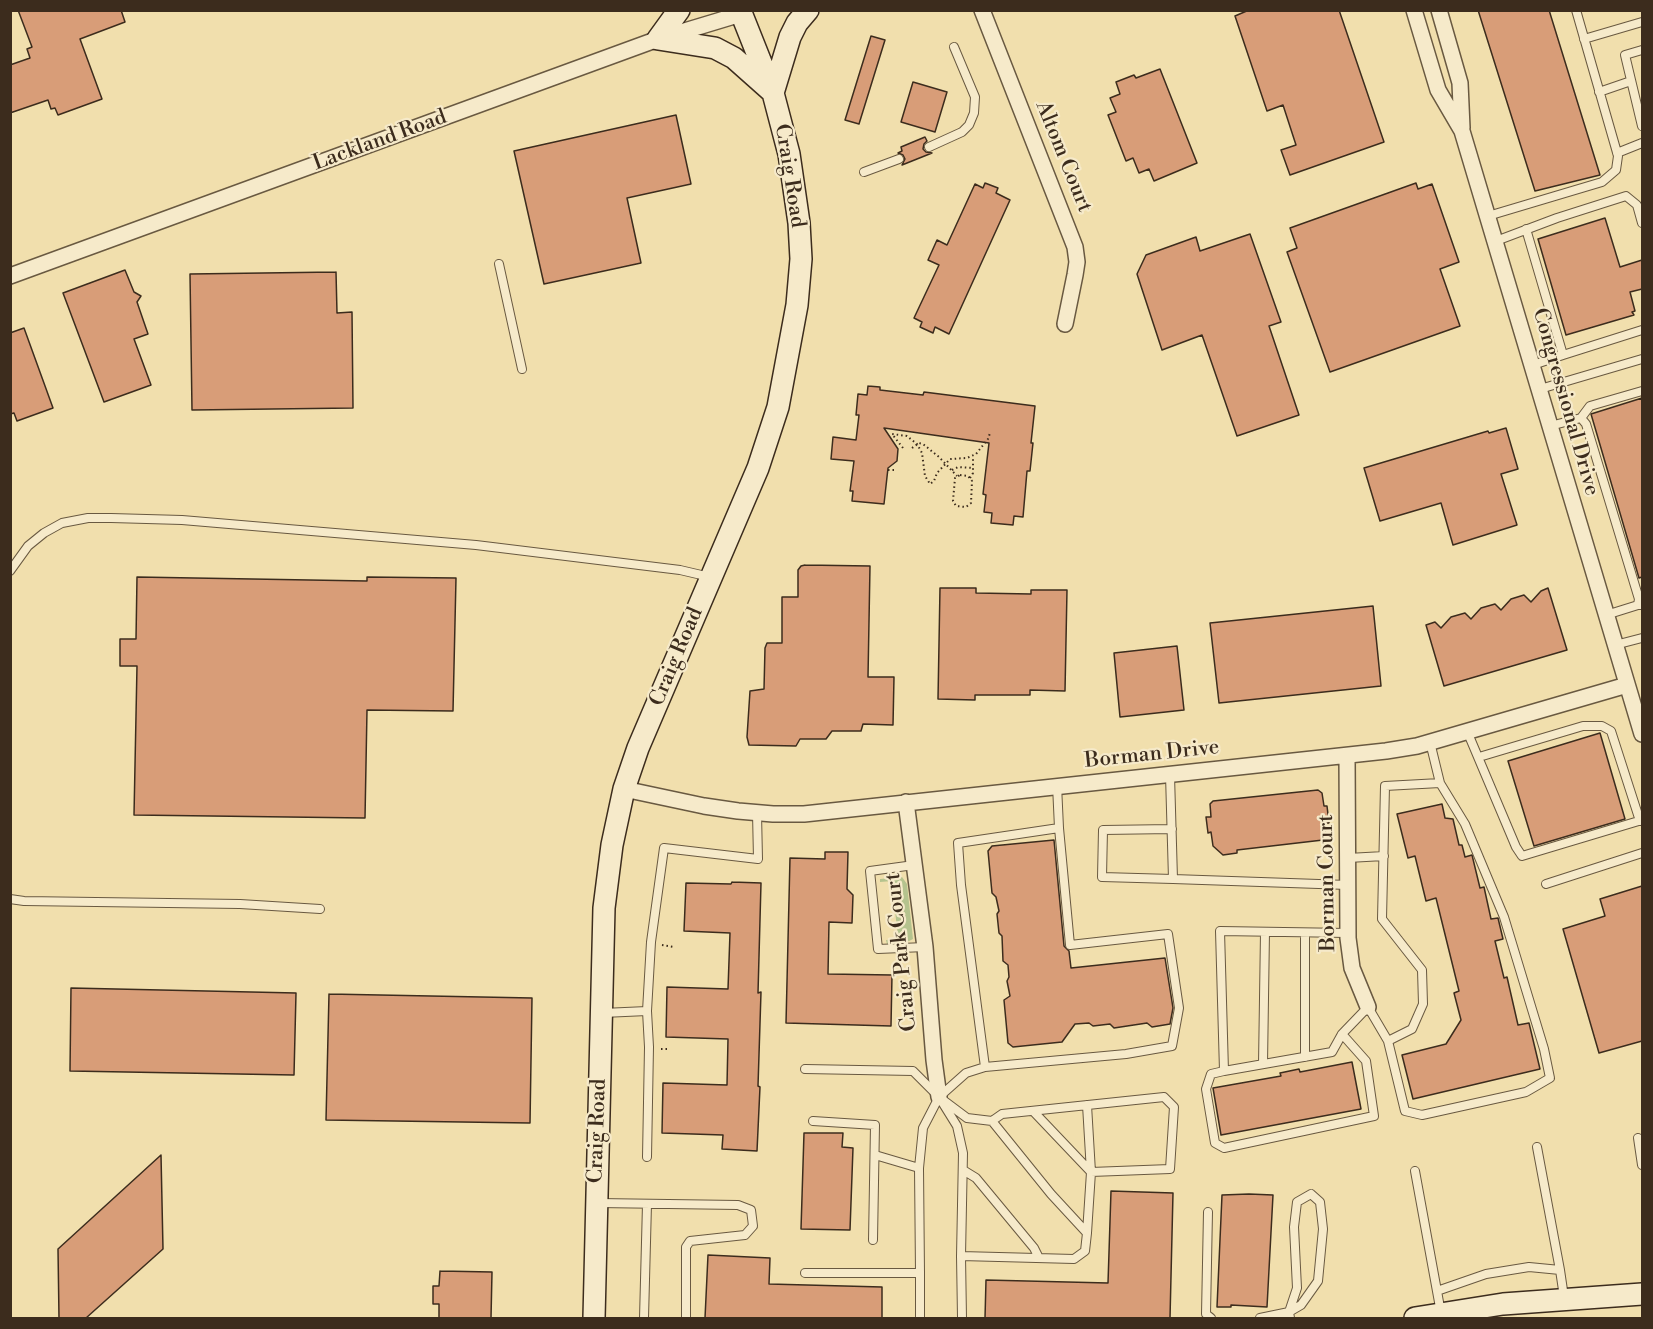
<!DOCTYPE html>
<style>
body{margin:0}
#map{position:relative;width:1653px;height:1329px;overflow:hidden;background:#f1dfad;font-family:"Libre Bodoni",serif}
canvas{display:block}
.frame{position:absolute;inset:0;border:12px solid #3c2c1d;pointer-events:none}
</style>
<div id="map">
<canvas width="1653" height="1329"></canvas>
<div class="frame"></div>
</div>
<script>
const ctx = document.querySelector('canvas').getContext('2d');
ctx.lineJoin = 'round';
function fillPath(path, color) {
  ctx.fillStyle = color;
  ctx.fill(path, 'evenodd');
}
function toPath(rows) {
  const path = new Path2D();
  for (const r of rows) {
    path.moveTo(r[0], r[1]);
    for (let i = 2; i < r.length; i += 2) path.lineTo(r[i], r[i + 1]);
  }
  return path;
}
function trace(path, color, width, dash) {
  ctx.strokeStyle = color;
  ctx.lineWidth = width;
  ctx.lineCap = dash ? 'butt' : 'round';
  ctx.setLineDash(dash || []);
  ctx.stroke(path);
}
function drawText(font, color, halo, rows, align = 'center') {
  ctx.font = font + ' "Libre Bodoni",serif';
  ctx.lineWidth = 4.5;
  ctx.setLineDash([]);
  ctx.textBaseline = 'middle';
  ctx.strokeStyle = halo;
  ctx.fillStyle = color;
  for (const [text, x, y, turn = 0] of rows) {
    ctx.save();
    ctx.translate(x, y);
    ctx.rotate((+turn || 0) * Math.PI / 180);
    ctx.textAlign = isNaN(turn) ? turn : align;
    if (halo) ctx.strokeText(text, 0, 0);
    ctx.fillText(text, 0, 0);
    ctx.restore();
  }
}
const green = toPath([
 [902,877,907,884,913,939,907,942,887,944,886,940,898,939,892,881,880,882,880,879]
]);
const building = toPath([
 [18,10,121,10,125,22,80,39,102,99,58,115,55,108,51,109,48,100,10,113,10,65,30,58,27,49,32,47,18,10],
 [1249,10,1339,10,1384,142,1290,175,1281,150,1296,145,1283,105,1267,111,1235,16,1249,10],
 [1478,10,1549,10,1600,175,1535,191,1478,10],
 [871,36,885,40,859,124,845,120,871,36],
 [1160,69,1197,163,1154,181,1149,169,1139,173,1133,158,1126,161,1108,115,1116,112,1110,98,1120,94,1116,82,1134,75,1136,78,1160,69],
 [913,82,947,92,935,132,901,122,913,82],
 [676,115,691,184,627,198,641,263,544,284,514,151,676,115],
 [925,137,927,141,924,144,923,149,926,152,932,153,902,165,905,159,903,155,898,153,902,151,901,147,925,137],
 [985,183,998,188,996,193,1010,200,949,334,935,327,933,333,920,327,922,322,914,318,939,265,928,260,937,240,947,245,975,184,983,188,985,183],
 [1416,183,1418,189,1432,184,1459,262,1440,269,1460,326,1330,372,1287,252,1297,248,1290,228,1416,183],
 [1605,218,1620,267,1642,260,1642,289,1630,292,1635,311,1632,312,1634,315,1566,335,1538,239,1605,218],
 [1250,234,1281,322,1269,326,1299,415,1237,436,1202,335,1162,350,1137,274,1146,255,1196,237,1200,251,1250,234],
 [125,270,134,292,141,296,137,302,148,334,134,339,151,385,104,402,63,293,125,270],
 [336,272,337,313,352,312,353,408,192,410,190,274,336,272],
 [24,328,53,408,17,421,14,413,10,414,10,333,24,328],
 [868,386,880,387,880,390,923,395,924,392,1035,406,1031,443,1033,443,1030,471,1027,471,1023,517,1014,516,1013,525,991,523,992,513,984,512,986,495,983,494,989,443,884,428,898,449,897,461,888,468,884,504,852,501,853,491,850,491,854,461,831,459,833,437,856,440,859,415,856,415,858,394,867,395,868,386],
 [1642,398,1642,577,1639,578,1591,414,1642,398],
 [1506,428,1518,469,1501,474,1517,525,1453,545,1441,503,1380,521,1364,468,1488,431,1489,433,1506,428],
 [805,565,870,566,868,677,894,677,893,725,863,724,861,731,832,731,826,739,800,739,796,746,749,745,747,737,750,691,764,689,765,648,767,643,782,643,782,597,798,597,798,570,801,566,805,565],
 [137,577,367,581,367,577,456,578,453,711,367,710,365,818,134,815,137,666,120,666,120,639,136,639,137,577],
 [940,588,976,588,976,593,1031,594,1031,590,1067,590,1065,691,1030,690,1030,695,975,695,975,700,938,699,940,588],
 [1548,588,1567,650,1444,686,1426,625,1435,622,1441,628,1451,617,1465,613,1471,619,1481,608,1495,604,1501,610,1511,599,1524,595,1531,602,1541,591,1548,588],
 [1373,606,1381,686,1219,703,1210,623,1373,606],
 [1177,646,1184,710,1120,717,1114,653,1177,646],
 [1600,733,1625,819,1534,846,1508,761,1600,733],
 [1318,790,1322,793,1324,806,1327,806,1329,823,1324,823,1326,836,1323,840,1237,850,1237,853,1223,855,1213,846,1211,832,1208,833,1206,817,1211,817,1210,804,1213,801,1318,790],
 [1442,804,1445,818,1453,819,1459,845,1462,845,1465,857,1472,855,1480,888,1484,887,1491,919,1498,918,1503,939,1495,941,1504,978,1507,977,1518,1025,1529,1023,1540,1069,1413,1099,1402,1055,1446,1044,1461,1020,1454,993,1459,991,1436,898,1426,901,1415,856,1408,858,1397,814,1442,804],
 [1054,840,1064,946,1069,951,1071,968,1165,958,1173,1008,1170,1024,1152,1027,1147,1023,1114,1028,1110,1024,1093,1026,1089,1023,1075,1024,1062,1042,1013,1047,1008,1043,1004,1000,1010,996,1007,981,1009,977,1008,965,1003,961,1002,936,999,933,997,914,999,911,996,897,992,893,988,851,992,846,1054,840],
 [825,852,848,852,847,889,853,895,852,923,829,922,828,974,892,975,891,1026,786,1023,790,858,825,859,825,852],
 [732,882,761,883,758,993,761,992,758,1086,760,1087,757,1151,722,1149,723,1135,662,1133,663,1083,727,1085,728,1039,666,1037,667,987,728,989,730,933,684,931,686,883,731,884,732,882],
 [1642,886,1642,1041,1599,1053,1563,929,1605,916,1600,899,1642,886],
 [71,988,296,993,294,1075,70,1071,71,988],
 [329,994,532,998,530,1123,326,1120,329,994],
 [1352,1062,1361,1109,1221,1135,1213,1088,1281,1076,1280,1073,1299,1069,1300,1072,1352,1062],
 [804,1133,843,1133,842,1147,853,1148,850,1230,801,1229,804,1133],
 [161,1155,163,1249,86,1318,59,1318,58,1249,161,1155],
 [1111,1191,1173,1193,1170,1318,985,1318,986,1280,1108,1283,1111,1191],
 [1249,1194,1273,1195,1267,1307,1231,1305,1231,1307,1217,1307,1222,1195,1249,1194],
 [708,1255,770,1258,769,1284,882,1287,882,1318,705,1318,708,1255],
 [440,1271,492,1272,491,1318,439,1318,439,1304,433,1304,433,1286,439,1286,440,1271]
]);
const path = toPath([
 [903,448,892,434,907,436,917,444,922,453,925,476,930,484,934,481,937,473,950,459,967,458,976,454,988,439,990,433],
 [912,448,919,443,923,444,939,457,957,476],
 [888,470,896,470],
 [952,470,958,467,973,468],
 [960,475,968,476,972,481,971,503,966,507,956,506,953,501,955,478,960,475],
 [970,478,973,473,973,457],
 [662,945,674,947],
 [661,1049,670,1049]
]);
const lane = toPath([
 [1584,39,1642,22],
 [1642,50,1625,55,1642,126],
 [1599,92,1631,81],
 [929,147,962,132,969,125,974,113,975,97,954,47],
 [1617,153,1642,143],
 [864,172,899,159],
 [1488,216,1602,182,1616,170,1618,156,1576,10],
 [1526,229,1563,355,1533,365],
 [1496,241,1557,218,1626,196,1637,205,1642,223],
 [499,264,522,369],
 [1563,355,1642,330],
 [1540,389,1642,359],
 [1581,418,1586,424,1639,599,1638,605],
 [1581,418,1590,406,1642,391],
 [1550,426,1581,418],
 [10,571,28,546,44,533,62,523,88,518,111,518,182,520,476,545,680,570,710,577],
 [1606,615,1638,605,1641,605],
 [1615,645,1642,638],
 [1467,731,1516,847,1522,856,1642,820],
 [1430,742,1440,783],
 [1479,757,1583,726,1602,726,1611,731,1640,821],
 [1170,775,1173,879,1348,885],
 [1057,785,1059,828,958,843,961,885,985,1067,1126,1054,1172,1046,1179,1008,1168,934,1070,945,1059,828],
 [1172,829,1103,830,1102,877,1173,879],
 [1348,858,1384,856],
 [914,865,870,871,878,949,925,947],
 [1546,884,1642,853],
 [10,899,24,901,240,904,320,909],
 [1305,933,1305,1057],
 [1348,933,1220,931,1224,1071,1332,1052,1342,1034,1368,1007,1388,1041,1412,1029,1423,1004,1422,970,1382,919,1385,786,1440,783,1465,824,1504,917,1544,1049,1550,1078,1526,1092,1422,1115,1405,1111,1388,1041],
 [647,1011,649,1047,647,1157],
 [603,1013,647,1011,651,942,664,848,758,859,757,813],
 [1263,1064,1265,932],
 [805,1069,913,1071,939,1097,967,1118,992,1121,1051,1194,1087,1233,1085,1251,1074,1259,961,1256,963,1153,957,1126,939,1097],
 [1224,1071,1211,1074,1206,1089,1215,1143,1224,1148,1374,1116,1366,1061,1342,1034],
 [1033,1111,1091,1172,1087,1233],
 [813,1121,875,1125,873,1240],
 [992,1121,1002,1114,1164,1097,1174,1107,1170,1169,1091,1172,1087,1105],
 [1638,1138,1642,1165],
 [1537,1147,1560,1270],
 [875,1155,919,1168,923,1128,939,1097,966,1073,985,1067],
 [963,1170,976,1178,1034,1248,1039,1258],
 [1415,1171,1441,1313],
 [1311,1194,1320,1202,1323,1229,1318,1281,1301,1305,1289,1312,1297,1288,1294,1227,1297,1202,1311,1194],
 [598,1203,738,1205,751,1210,753,1226,745,1235,690,1241,686,1247,686,1318],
 [1208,1212,1206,1314,1211,1318],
 [961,1256,962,1318],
 [805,1273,920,1273,919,1168],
 [1437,1291,1486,1274,1529,1267,1560,1270,1564,1297],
 [644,1318,647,1204],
 [920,1318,920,1273],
 [1260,1318,1289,1312,1290,1318]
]);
const street = toPath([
 [982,10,1075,247,1077,262,1075,275,1065,324],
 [1414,10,1438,90,1462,131,1642,734],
 [1439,10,1460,83,1462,128],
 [10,276,658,39,741,14],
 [1347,756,1348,938,1352,968,1368,1007],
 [624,789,704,806,738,811,773,814,804,814,1386,751,1417,746,1627,685],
 [906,802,925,947,934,1060,939,1097]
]);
const secondary = toPath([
 [679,10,658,39,715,48,734,58,770,90],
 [773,93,790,37,797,23,808,10],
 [594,1318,604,908,612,845,624,789,638,748,758,468,778,407,797,305,801,259,799,223,789,154,773,93,740,10],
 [1415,1318,1503,1304,1642,1294]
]);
const streetNames = [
 ["Lackland Road",380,141,-20],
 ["Altom Court",1063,157,68],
 ["Craig Road",789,176,81],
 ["Congressional Drive",1565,402,74],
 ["Craig Road",677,657,-67],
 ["Borman Drive",1152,755,-6],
 ["Borman Court",1328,883,-91],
 ["Craig Park Court",902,952,-96],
 ["Craig Road",598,1131,-88]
];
fillPath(green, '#b5c38e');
fillPath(building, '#d89d78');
trace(building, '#3c2c1d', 1.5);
trace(lane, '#695941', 10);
trace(street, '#695941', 18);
trace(secondary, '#3c2c1d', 24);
trace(path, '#3c2c1d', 2, [1.5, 3]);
trace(lane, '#f6eaca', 8);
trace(street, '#f6eaca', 15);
trace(secondary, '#f6eaca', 21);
drawText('21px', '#3c2c1d', '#f6eaca', streetNames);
</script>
